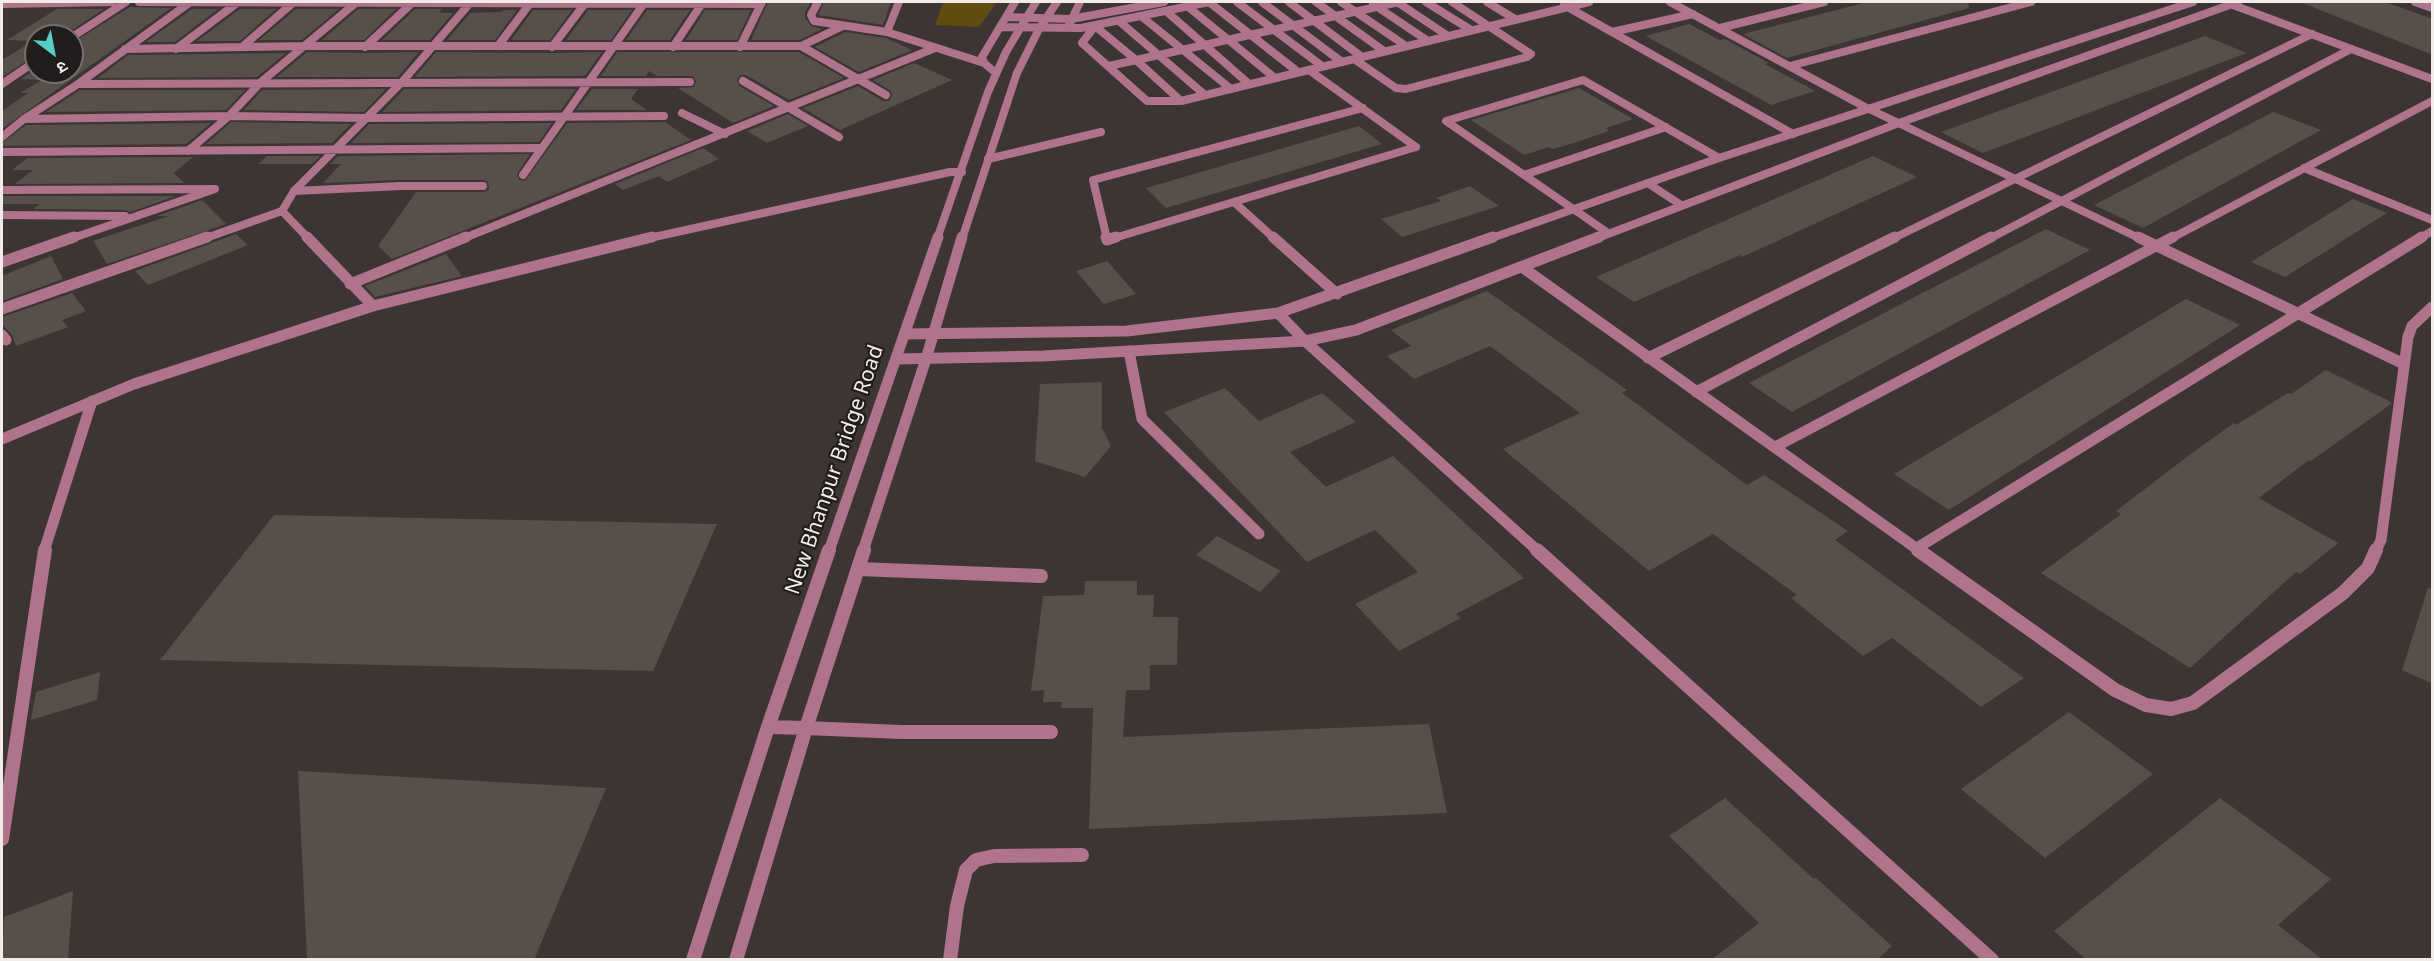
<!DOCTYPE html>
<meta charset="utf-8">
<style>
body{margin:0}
#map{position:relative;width:2434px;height:961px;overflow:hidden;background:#3d3534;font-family:"Noto Sans","Noto Sans Devanagari",sans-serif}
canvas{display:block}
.frame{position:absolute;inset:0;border:3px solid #f1ebea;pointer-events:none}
.north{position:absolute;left:24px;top:24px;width:60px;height:60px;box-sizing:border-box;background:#211d1d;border:2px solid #746f6f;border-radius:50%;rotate:148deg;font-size:16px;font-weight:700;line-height:24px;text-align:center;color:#f1ebea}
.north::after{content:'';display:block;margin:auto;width:21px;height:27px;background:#56cec4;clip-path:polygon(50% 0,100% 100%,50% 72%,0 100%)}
</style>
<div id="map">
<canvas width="2434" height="961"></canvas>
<div class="frame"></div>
<div class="north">उ</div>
</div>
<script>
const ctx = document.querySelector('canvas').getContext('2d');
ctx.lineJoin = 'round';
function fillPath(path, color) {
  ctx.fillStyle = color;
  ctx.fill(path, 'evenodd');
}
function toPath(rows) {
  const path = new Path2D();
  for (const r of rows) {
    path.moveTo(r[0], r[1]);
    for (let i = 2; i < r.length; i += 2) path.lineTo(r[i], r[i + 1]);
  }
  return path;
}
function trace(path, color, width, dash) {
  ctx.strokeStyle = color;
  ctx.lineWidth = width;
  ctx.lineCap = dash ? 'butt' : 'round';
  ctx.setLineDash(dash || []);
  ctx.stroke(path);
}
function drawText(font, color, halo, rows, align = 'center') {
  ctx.font = font + ' "Noto Sans",sans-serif';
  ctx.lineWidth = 4.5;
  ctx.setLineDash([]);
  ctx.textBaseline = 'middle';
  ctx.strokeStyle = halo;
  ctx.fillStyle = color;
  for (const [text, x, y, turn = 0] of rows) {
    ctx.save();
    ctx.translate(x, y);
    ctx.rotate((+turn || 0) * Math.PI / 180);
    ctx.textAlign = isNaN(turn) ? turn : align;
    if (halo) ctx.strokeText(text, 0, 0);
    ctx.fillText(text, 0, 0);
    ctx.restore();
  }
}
const green = toPath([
 [943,2,997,2,979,27,935,25]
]);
const building = toPath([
 [768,2,811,2,805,12,805,18,811,26,822,29,800,40,751,40],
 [824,2,891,2,883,25,818,15],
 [1868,2,1968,2,1969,8,1787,58,1743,34],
 [2300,2,2385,2,2433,19,2433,55],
 [130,7,171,8,2,129,2,111,28,93,20,93,42,80,21,79,36,69,36,72,72,72,72,43],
 [57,9,104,9,69,32,66,36,36,36,36,55,2,77,2,60,33,41,7,40],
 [192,9,218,9,175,42,146,42],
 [240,9,276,9,240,41,197,41],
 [296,9,339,9,302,40,259,40],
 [358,9,396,9,364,40,322,40],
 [415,9,442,9,439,13,453,13,430,40,382,40],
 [504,10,517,10,495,40,447,40,470,13,501,12],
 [533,10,572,10,550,40,511,40],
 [588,10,632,10,611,40,566,40],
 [647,10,690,10,670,40,626,40],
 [705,10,751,10,737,40,686,40],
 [1689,24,1720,40,1725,39,1769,63,1765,64,1815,91,1771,105,1646,36],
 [845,32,886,38,912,50,859,72,815,47],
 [2205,36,2247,53,1983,153,1941,132],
 [307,52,366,53,419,52,398,77,277,77],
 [436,52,552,53,602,52,585,76,415,77],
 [617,52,799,52,844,78,789,100,746,75,740,75,737,80,739,86,774,106,733,123,678,88,694,87,696,81,693,76,657,76,649,71,646,76,601,76],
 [286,53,257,77,98,78,128,55],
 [914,63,952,80,840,130,803,108,858,86,883,101,889,101,892,96,891,91,873,80],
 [1579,88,1633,119,1606,128,1609,131,1574,143,1553,149,1549,147,1524,155,1471,120],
 [386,89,364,112,244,110,262,90],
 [404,89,576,89,561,110,382,112],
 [592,89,638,89,631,99,647,110,576,110],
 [80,90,245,90,226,110,46,112],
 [2273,112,2321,130,2143,228,2094,205],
 [788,114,808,126,767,143,747,131],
 [231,122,351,124,332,143,206,144],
 [665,122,691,140,392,259,378,246,416,192,484,192,489,189,488,182,483,180,401,180,323,183,341,164,330,164,338,156,530,154,517,174,519,180,525,181,567,123],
 [211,123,186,144,2,146,2,143,26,125],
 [552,123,539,142,351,143,369,124],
 [1359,126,1382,144,1166,208,1146,188],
 [703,148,719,159,667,182,659,176,623,190,615,184],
 [267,156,320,156,312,164,258,164],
 [1873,156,1917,177,1742,257,1740,255,1634,302,1596,277],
 [193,157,174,173,184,183,15,184,33,170,12,170,27,158],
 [1470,186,1499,206,1402,237,1381,219,1441,201,1436,198],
 [2,196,176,196,130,212,125,210,33,209,40,204,2,204],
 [2353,199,2387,213,2285,277,2251,262],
 [202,200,226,224,107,264,93,241,169,216,157,216],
 [2046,229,2090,250,1792,412,1749,383],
 [236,234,248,245,148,285,135,271],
 [446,254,462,276,375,297,365,286],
 [51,256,63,279,2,301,2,276],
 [1107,261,1136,294,1104,304,1076,271],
 [1487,291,1627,390,1622,393,1747,485,1764,475,1848,531,1835,540,2024,678,1981,707,1892,638,1863,656,1791,598,1797,595,1713,534,1649,571,1503,449,1580,413,1490,346,1414,379,1387,356,1411,346,1391,330],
 [72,293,86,311,62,320,68,327,16,346,12,335,2,324,2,317],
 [2186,299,2240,325,1949,510,1894,474],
 [2326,370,2391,402,2391,404,2311,461,2309,460,2259,498,2338,543,2300,574,2296,572,2190,668,2041,573,2121,514,2116,511,2192,453,2234,423,2236,425,2288,393,2291,394],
 [1102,382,1102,428,1111,446,1085,477,1035,461,1040,384],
 [1225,388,1259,421,1322,393,1356,422,1290,452,1326,487,1393,456,1524,578,1456,614,1461,618,1399,651,1355,604,1418,572,1375,530,1307,562,1164,412],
 [274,515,717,524,653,671,160,660],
 [1217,536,1281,571,1260,592,1196,555],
 [1085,581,1137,581,1137,595,1154,595,1153,617,1178,617,1177,665,1150,665,1150,690,1126,690,1123,737,1429,724,1447,813,1089,829,1093,708,1061,708,1062,702,1043,702,1044,690,1031,691,1043,596,1084,595],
 [2428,588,2433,589,2433,684,2402,670],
 [100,672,97,700,31,720,36,692],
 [2069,712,2153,774,2045,858,1961,789],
 [298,771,606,788,534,960,307,960],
 [1725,798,1814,879,1816,878,1892,946,1877,960,1711,960,1759,923,1669,836],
 [2220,798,2331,879,2278,925,2323,960,2087,960,2054,931],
 [73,891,68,960,2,960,4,917]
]);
const serviceFar2 = toPath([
 [1487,2,1515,19],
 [1670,2,1867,108,2141,239],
 [2415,2,2432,8],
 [1564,5,1793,134],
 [2233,5,2432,79],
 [1720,28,1824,2],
 [1612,32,1693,14],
 [1354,59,1396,88,1406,89,1527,57,1531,54,1452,2],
 [1790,66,2031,2],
 [1309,70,1416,147],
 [1181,101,1589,2],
 [988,159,1101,132],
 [2304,168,2432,220],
 [1524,175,1666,127],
 [1649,184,1681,205],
 [1234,202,1275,239],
 [1608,233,1446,121,1583,80,1719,158],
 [1107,239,1093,180,1363,108],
 [1111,239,1416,147],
 [1489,239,1719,158,2193,2],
 [1595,239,1899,123,2238,2],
 [1892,239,2312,34],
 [1989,239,2351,49],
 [2170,239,2432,101],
 [2419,239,2432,231]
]);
const serviceFar1 = toPath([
 [1106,237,1107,240,1116,237],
 [1273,237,1337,294],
 [2138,237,2404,364],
 [1522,267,1920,551],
 [1278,313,1305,341,1538,551],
 [905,334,1127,331,1278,313,1493,237],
 [1129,351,1142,419,1259,534],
 [1648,358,1895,237],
 [896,359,1043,356,1305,341,1356,330,1599,237],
 [1696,392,1991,237],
 [1775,447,2173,237],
 [1917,548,2422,237],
 [2376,551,2381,540,2408,337,2412,326,2432,307]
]);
const service = toPath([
 [1537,550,1992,960],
 [1918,550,2115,690,2146,705,2171,709,2193,703,2343,593,2368,568,2376,550],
 [858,569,1041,576],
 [806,728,901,732,1051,732],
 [950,960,957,906,966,870,976,860,994,856,1082,855]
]);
const minorFar2 = toPath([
 [139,2,761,4],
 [818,2,811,15,814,21,887,32,984,63],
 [1209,2,1298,72],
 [1237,2,1322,66],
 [1262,2,1342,62],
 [1289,2,1362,57],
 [1316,2,1384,51],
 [1341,2,1406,46],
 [1397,2,1448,36],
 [1426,2,1471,30],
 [2,4,112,2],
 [1373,4,1428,41],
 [1187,6,1275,78],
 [1166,11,1249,84],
 [1141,16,1231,89],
 [1006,17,1071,19,1164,2],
 [1119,21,1205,95],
 [1069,25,1080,2],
 [843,26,801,46,886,95],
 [1095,26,1136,60,1181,101,1147,101,1082,43,1095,26],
 [1000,27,1081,28,1209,2],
 [887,32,899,2],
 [498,46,531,2],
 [242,47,294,2],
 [365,47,412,3],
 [552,47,586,2],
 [673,47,703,2],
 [740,47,762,2],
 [125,49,306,46,801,46],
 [176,49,237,3],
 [1109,66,1399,2],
 [996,73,984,63,982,57,1015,2],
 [743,81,839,137],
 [78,84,690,82],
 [682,113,725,134],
 [24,119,229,116,366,118,664,116],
 [2,137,24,119,78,84,189,3],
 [188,151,229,116,261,82,357,2],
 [2,152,540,148],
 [523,175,645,2],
 [2,190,215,189,70,239],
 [294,191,401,186,483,186],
 [282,211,294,191,402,82,471,2],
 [2,215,125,216],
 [203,239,282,211,309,239],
 [462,239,935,48],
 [645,239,950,172,962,172]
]);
const minorFar1 = toPath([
 [307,237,373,306],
 [2,262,74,237],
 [350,284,466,237],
 [2,309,207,237],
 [2,335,6,340],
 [2,439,134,384,373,306,652,237],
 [44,551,92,401]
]);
const minor = toPath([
 [2,839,45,550]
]);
const tertiaryFar2 = toPath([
 [72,37,126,2],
 [2,84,36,61],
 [937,239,988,92,1006,52,1036,2],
 [962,239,1017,73,1039,29,1057,2]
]);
const tertiaryFar1 = toPath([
 [829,551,938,237],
 [863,551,926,359,962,237]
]);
const tertiary = toPath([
 [768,727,806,728],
 [693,960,768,727,829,550],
 [736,960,806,728,864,550]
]);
const streetNames = [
 ["New Bhanpur Bridge Road",835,470,-71]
];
fillPath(green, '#5e4c10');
fillPath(building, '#564f4a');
trace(serviceFar2, '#af738c', 8);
trace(serviceFar1, '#af738c', 11);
trace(service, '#af738c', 14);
trace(minorFar2, '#af738c', 8);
trace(minorFar1, '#af738c', 11);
trace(minor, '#af738c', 14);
trace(tertiaryFar2, '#af738c', 8);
trace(tertiaryFar1, '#af738c', 11);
trace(tertiary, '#af738c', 14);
drawText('21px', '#f1ebea', '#211d1d', streetNames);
</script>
